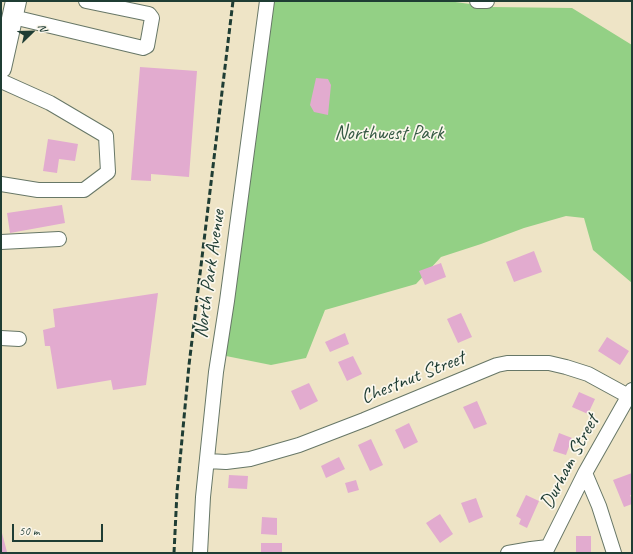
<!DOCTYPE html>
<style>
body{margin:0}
#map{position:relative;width:633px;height:554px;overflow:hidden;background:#eee4c6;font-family:Caveat,sans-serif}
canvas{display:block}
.frame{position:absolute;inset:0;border:2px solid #1f3d34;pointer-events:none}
.north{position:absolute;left:12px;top:12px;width:40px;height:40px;-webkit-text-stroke:3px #fbf7ec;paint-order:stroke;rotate:67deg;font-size:11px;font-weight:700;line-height:16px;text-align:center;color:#1f3d34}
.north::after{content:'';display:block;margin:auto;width:14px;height:18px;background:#1f3d34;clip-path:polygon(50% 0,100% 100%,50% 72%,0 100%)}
.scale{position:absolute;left:12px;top:524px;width:91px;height:18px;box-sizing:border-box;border:2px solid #1f3d34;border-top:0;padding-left:5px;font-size:12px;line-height:14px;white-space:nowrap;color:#1f3d34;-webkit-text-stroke:3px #fbf7ec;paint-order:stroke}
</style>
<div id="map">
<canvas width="633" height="554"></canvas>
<div class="frame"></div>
<div class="north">N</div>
<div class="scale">50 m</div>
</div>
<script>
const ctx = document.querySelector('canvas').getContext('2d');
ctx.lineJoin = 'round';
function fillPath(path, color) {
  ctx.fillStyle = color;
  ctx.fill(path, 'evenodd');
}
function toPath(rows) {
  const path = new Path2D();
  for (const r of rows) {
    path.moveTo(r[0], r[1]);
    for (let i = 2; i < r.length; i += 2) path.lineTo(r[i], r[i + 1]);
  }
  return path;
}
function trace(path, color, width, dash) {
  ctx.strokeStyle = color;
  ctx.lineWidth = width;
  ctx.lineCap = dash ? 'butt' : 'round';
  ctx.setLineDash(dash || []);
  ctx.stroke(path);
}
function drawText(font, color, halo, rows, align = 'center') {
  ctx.font = font + ' Caveat,sans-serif';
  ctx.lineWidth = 3.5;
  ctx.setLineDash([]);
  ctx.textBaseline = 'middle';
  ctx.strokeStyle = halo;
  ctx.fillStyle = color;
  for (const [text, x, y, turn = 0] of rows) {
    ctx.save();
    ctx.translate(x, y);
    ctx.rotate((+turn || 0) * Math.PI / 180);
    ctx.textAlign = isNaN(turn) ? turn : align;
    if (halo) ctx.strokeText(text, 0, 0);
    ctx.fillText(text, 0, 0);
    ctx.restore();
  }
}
const green = toPath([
 [272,1,448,1,492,7,572,8,632,45,632,283,593,250,584,218,566,216,524,228,481,244,441,257,416,284,325,310,306,358,271,365,226,356,227,340]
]);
const building = toPath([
 [140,67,197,71,189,177,151,174,151,181,131,180],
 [316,78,328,79,331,85,328,115,314,112,310,105],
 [48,139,78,144,75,161,59,159,57,173,43,171],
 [62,205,65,223,10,233,7,213],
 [534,251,542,272,514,282,506,262],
 [441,263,446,277,425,285,419,271],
 [158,293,146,385,113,390,111,380,57,389,50,346,45,346,43,330,55,327,53,309],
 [461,313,472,337,458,343,447,319],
 [345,333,349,344,330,352,325,342],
 [607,337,629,351,620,365,598,351],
 [353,356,362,374,347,381,338,362],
 [309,383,318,401,300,410,291,391],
 [579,392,595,399,588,414,572,407],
 [477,401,487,424,474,429,463,407],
 [409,423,418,442,404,449,395,430],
 [559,433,572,438,566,455,553,451],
 [371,439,383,465,370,471,358,445],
 [339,457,345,469,326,478,321,466],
 [632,473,632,495,630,495,632,500,632,504,624,507,613,480],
 [229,475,248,476,247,489,228,488],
 [356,480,359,490,348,493,345,483],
 [526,495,539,501,527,528,519,524,521,519,516,516],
 [476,498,483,517,469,523,461,503],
 [440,514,453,534,440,543,426,523],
 [262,517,277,518,277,535,261,534],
 [1,533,2,533,7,552,3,553,1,553],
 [576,536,591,536,591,553,576,553],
 [261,543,282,543,282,553,261,553]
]);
const minor = toPath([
 [477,1,487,1],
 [13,17,143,48,147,46,152,18,149,14,86,1],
 [1,81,50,103,106,136,108,172,84,190,38,190,1,184],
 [1,242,59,239],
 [1,338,19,339],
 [207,461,226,462,250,459,299,445,364,420,497,365,507,363,549,363,566,367,588,374,632,398],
 [585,473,599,506,614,553],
 [200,553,203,497,216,372,227,301,267,1],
 [508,553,531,549,548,547],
 [545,553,585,473,632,390]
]);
const highway = toPath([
 [1,68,16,1]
]);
const rail = toPath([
 [174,553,177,492,189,365,233,1]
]);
const parkNames = [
 ["Northwest Park",389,134]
];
const streetNames = [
 ["North Park Avenue",210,274,-82],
 ["Chestnut Street",413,378,-22],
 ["Durham Street",570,462,-62]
];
fillPath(green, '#93d085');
fillPath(building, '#e2abcf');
trace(minor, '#677767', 16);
trace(highway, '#677767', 22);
trace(minor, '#fff', 14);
trace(highway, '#fff', 20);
trace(rail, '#1f3d34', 3, [6, 3]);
drawText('20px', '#365a44', '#fbf7ec', parkNames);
drawText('20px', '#1f3d34', '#fbf7ec', streetNames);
</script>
